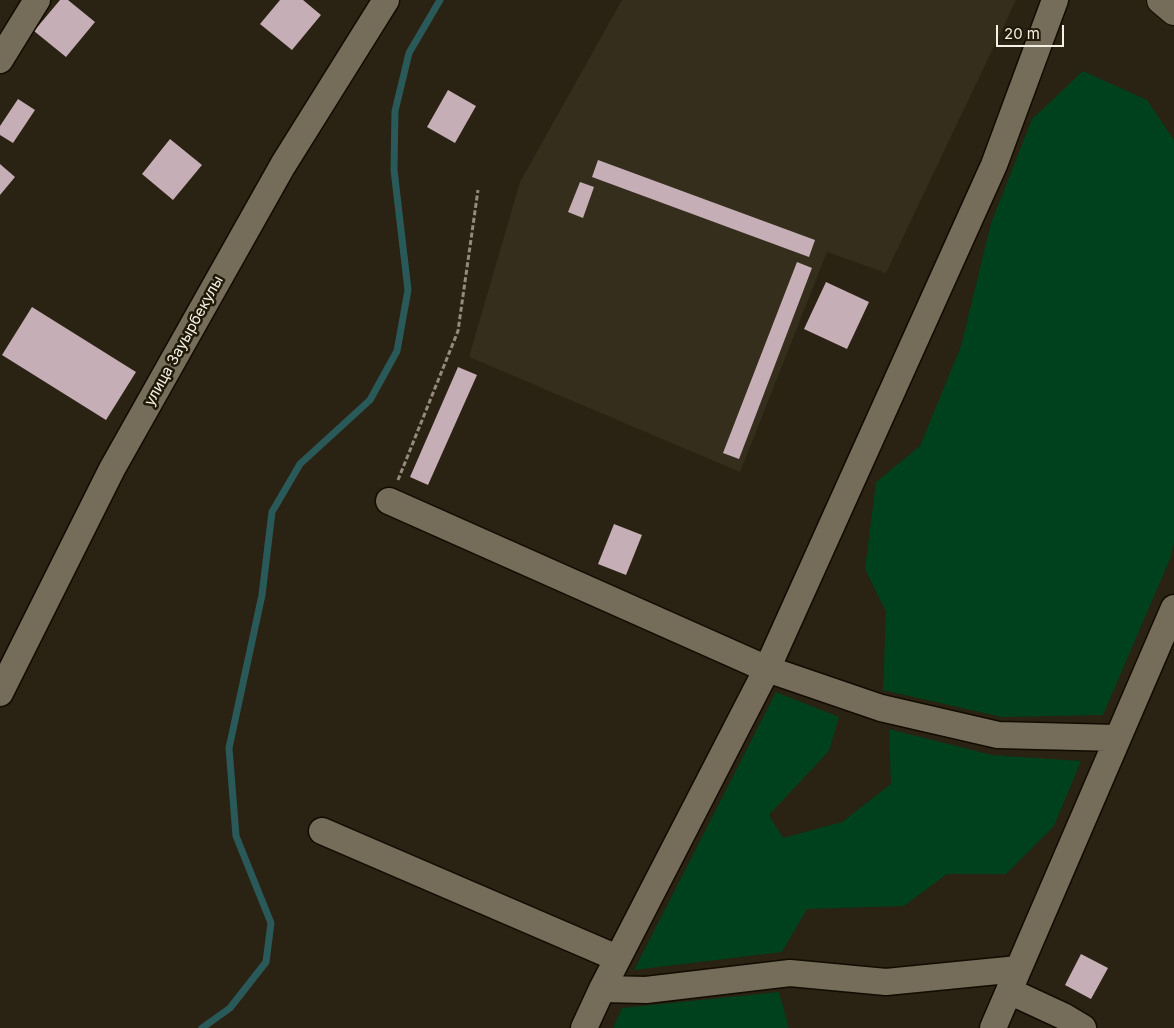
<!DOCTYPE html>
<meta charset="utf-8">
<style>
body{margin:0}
#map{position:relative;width:1174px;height:1028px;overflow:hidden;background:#2a2212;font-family:Inter,sans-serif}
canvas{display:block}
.scale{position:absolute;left:996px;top:25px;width:68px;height:22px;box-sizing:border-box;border:2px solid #f5f0e6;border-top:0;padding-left:6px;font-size:15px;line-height:18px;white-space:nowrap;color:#f5f0e6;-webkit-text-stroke:4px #201908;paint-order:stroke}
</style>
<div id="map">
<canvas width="1174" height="1028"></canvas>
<div class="scale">20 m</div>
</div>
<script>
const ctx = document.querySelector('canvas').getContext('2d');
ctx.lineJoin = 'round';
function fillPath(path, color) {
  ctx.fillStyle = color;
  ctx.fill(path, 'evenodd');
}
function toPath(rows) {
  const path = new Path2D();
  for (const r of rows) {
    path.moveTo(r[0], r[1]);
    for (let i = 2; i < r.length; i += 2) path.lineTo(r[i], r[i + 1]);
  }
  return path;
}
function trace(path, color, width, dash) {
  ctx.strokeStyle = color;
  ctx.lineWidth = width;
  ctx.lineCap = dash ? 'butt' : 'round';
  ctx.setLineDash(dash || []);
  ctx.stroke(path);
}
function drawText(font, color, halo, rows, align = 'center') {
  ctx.font = font + ' Inter,sans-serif';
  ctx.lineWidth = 5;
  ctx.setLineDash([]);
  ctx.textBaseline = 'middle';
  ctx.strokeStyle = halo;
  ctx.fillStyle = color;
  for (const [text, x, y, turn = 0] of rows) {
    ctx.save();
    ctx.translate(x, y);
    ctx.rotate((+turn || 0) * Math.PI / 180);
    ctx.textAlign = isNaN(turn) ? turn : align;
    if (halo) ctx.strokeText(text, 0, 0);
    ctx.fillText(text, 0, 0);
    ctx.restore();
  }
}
const commercial = toPath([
 [622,0,1016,0,886,273,827,252,740,472,469,357,520,182]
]);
const green = toPath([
 [1083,71,1147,100,1174,140,1174,543,1170,559,1103,715,1002,717,883,690,886,612,865,569,876,482,920,446,961,346,991,223,1032,119],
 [776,692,839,717,829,751,769,815,783,838,842,822,891,784,889,729,992,755,1081,761,1054,826,1006,874,947,874,904,906,807,909,782,952,634,970],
 [779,992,789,1028,613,1028,622,1008]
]);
const stream = toPath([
 [202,1028,230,1008,266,962,271,923,236,836,229,748,262,595,272,512,300,464,370,400,397,351,408,290,394,170,395,111,409,53,440,0]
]);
const building = toPath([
 [60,0,68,0,95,22,66,57,34,31],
 [280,0,303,0,321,15,292,50,260,24],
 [448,90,476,106,455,143,427,127],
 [18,99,35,110,13,143,0,135,0,126],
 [170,139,202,165,173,200,142,174],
 [598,160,815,240,809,257,592,177],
 [0,164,15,177,0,195],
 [580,182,594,187,583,218,568,212],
 [797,262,812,268,739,459,723,453],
 [826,282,869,302,847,349,804,329],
 [32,307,136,372,106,420,2,355],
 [458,367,477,375,428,485,410,477],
 [614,524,642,535,626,575,598,564],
 [1081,954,1108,968,1091,999,1065,985]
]);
const path = toPath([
 [398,480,458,331,478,190]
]);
const minor = toPath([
 [0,60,37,0],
 [389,501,767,669,881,708,998,735,1117,738],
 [0,693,112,469,283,165,386,0],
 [322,831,617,958],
 [602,989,646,990,790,973,886,982,1018,969],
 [1009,991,1063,1016,1083,1028],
 [584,1028,602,989,767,669,994,165,1055,0],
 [993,1028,1174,608]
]);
const tertiary = toPath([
 [1161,0,1174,11]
]);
const streetNames = [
 ["улица Зауырбекулы",184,341,-61]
];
fillPath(commercial, '#352e1d');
fillPath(green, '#00411d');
trace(stream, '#2a5959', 7);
fillPath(building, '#c6aeb7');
trace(minor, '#120b00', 29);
trace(tertiary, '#120b00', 30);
trace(path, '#928c7f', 3, [5, 2.5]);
trace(minor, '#756c59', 26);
trace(tertiary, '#756c59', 28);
drawText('15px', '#f5f0e6', '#201908', streetNames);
</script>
